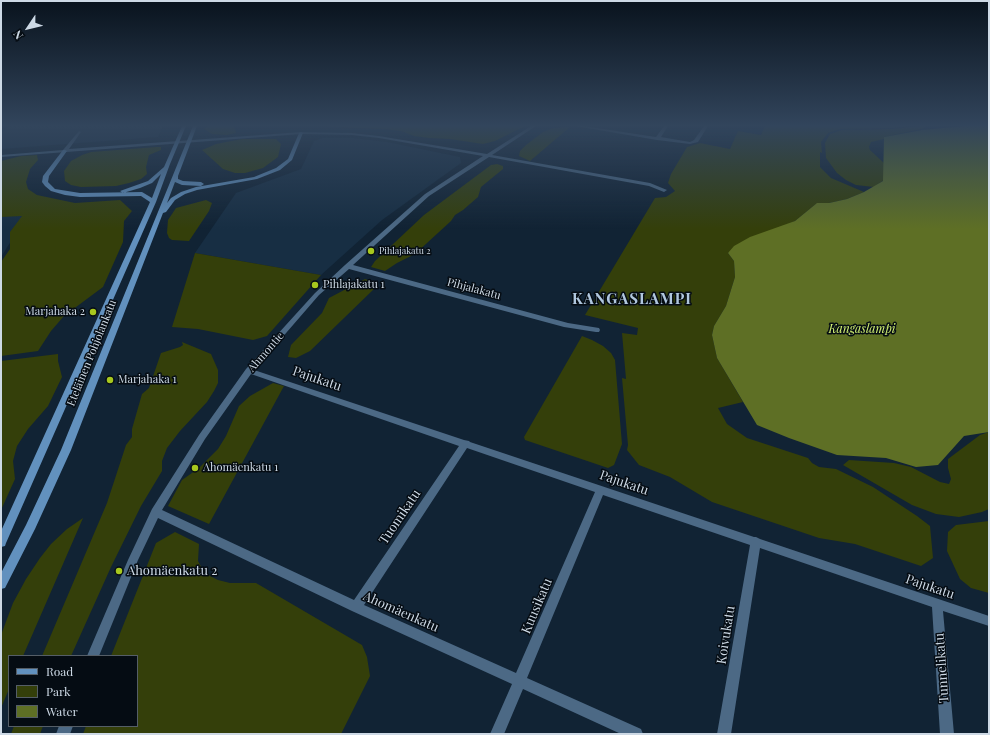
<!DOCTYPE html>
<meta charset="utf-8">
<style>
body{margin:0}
#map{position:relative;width:990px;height:735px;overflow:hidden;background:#112334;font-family:"Playfair Display",serif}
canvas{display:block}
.frame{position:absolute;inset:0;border:2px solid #cdd9e5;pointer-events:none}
.legend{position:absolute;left:8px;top:655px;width:130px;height:72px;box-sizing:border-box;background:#050c13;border:1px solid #555e67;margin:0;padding:5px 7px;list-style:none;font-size:12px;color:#cdd9e5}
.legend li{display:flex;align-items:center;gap:8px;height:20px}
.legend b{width:20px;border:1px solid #555e67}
.north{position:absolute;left:8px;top:8px;width:40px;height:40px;-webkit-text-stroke:3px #050c13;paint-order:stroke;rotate:235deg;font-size:11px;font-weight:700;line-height:16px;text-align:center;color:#cdd9e5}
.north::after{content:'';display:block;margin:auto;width:14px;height:18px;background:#cdd9e5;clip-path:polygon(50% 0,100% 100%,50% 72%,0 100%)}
</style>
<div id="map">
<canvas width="990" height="735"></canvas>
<div class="frame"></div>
<ul class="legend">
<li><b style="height:5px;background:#6291be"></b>Road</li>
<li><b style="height:11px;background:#343f0a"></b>Park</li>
<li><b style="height:11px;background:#5e6f25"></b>Water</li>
</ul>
<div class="north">N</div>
</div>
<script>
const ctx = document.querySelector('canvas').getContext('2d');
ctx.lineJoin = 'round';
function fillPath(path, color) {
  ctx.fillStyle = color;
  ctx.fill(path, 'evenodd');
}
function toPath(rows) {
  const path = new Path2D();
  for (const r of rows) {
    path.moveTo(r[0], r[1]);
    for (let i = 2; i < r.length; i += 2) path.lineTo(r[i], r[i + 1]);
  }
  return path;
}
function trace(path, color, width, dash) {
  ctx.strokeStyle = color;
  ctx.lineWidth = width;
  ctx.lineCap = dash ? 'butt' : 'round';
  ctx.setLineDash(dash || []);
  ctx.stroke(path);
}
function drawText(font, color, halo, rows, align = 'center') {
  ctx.font = font + ' "Playfair Display",serif';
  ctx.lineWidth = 3;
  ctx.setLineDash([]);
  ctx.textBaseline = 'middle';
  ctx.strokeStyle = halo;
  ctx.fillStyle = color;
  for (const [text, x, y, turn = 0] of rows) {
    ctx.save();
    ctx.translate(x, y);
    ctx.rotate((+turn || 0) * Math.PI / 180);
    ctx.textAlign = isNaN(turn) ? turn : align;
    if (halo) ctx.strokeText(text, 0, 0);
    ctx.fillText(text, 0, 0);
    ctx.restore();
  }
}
const built = toPath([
 [9,126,163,126,158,137,1,149,1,133],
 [322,138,354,138,387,142,460,157,461,163,382,220,321,275,195,253,236,193,301,169,314,141],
 [28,214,1,257,1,216]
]);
const green = toPath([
 [207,126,234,126,236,133,227,135,212,134,204,129],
 [316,126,525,126,495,141,483,144,450,139,429,138,414,136,401,131,384,129],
 [765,126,913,126,890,128,840,129,828,133,821,142,822,153,820,152,820,167,831,178,864,192,847,199,829,203,816,204,795,221,728,253,734,261,735,277,726,306,714,326,712,335,717,358,743,402,718,408,727,424,747,438,808,458,812,463,819,467,836,469,873,487,917,516,930,526,933,558,921,566,855,544,819,538,712,502,670,477,639,465,627,450,628,445,622,378,626,379,622,333,637,335,638,328,585,315,655,198,666,197,675,191,668,183,671,174,687,147,700,143,730,149,738,131,761,135],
 [920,126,926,126,922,129,884,137,884,139,871,142,869,147,870,150,884,163,884,180,874,187,856,185,846,180,837,173,826,158,825,143,830,134,842,130,892,129],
 [570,127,530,161,519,156,520,151,526,145,543,132,553,128],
 [242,139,276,139,281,144,278,157,263,168,245,173,235,173,223,169,202,150,216,144],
 [156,147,161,147,161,150,149,155,146,167,147,174,141,179,129,183,116,186,81,187,71,185,65,181,64,171,71,161,82,155,91,152],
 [37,155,38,160,30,169,26,182,28,189,37,195,75,203,120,200,132,211,124,221,123,242,103,287,64,316,51,331,38,351,1,356,1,262,10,249,10,232,22,216,1,217,1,161,21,156],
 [497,164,503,166,503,169,481,187,478,197,463,210,455,215,451,221,415,254,397,263,385,271,371,267,375,261,424,215,491,165],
 [206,200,212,203,209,211,189,241,172,240,169,238,167,233,168,220,176,208],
 [195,253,321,275,267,336,253,340,198,329,172,327],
 [365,279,371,281,375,288,310,351,296,358,288,357,291,345,322,313,329,298],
 [582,336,592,340,603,346,611,353,615,360,622,444,614,465,608,468,525,440,524,437],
 [182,342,211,354,218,370,218,383,214,391,207,402,180,431,167,448,162,461,162,471,141,506,111,567,71,656,42,656,107,503,126,445,132,437,132,429,142,394,149,388,161,353,180,347,183,345],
 [58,354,58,361,62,377,48,406,28,429,17,446,13,461,15,479,1,510,1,361],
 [273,383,284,386,209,524,168,506,182,480,199,468,218,449,226,436,239,406,250,396],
 [989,432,989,509,982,512,959,517,936,514,912,505,843,465,849,460,894,463,911,467,940,482,949,484,951,479,948,468,948,459,980,435],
 [83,518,23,656,9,656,9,689,1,708,1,635,13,603,26,579,40,558,51,544,67,529],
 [989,521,989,593,971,588,960,579,947,551,948,532,956,525],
 [175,532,199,544,198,561,203,570,210,576,218,580,230,583,256,583,362,645,367,657,370,676,341,734,83,734,86,726,137,726,137,656,111,656,156,543],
 [14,726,43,726,40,734,11,734]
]);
const water = toPath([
 [965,126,989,126,989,432,964,436,938,465,916,467,886,458,837,455,789,438,757,425,717,358,712,335,714,326,726,306,735,277,734,261,728,253,734,246,750,237,795,221,817,203,829,203,847,199,864,192,883,181,884,137,922,130]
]);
const minor = toPath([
 [531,126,536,126,492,155,650,183,667,190,664,192,649,186,489,157,429,196,353,265,568,323,599,328,600,330,599,332,596,332,564,327,349,269,319,295,254,370,464,440,469,441,470,442,754,537,756,537,760,539,989,616,989,626,943,611,954,734,940,734,932,607,760,548,731,734,717,734,750,545,603,495,527,678,641,729,643,734,621,734,523,689,504,734,490,734,512,684,352,611,158,518,138,560,99,656,87,656,128,560,152,509,199,435,246,369,315,293,345,265,425,194,483,156,379,138,352,135,301,134,1,157,1,155,63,150,79,131,81,132,69,149,301,132,352,133,379,136,487,154,531,126],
 [251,374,459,446,354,600,162,510,205,439,251,374],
 [467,448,595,492,516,673,364,605,467,448],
 [575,126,584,126,656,137,664,126,668,126,661,137,690,142,694,140,704,126,708,126,698,142,690,144,657,140,575,126],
 [59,726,73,726,70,734,56,734,59,726]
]);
const secondary = toPath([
 [182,126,186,126,170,164,156,202,6,543,5,546,1,547,1,531,150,202,141,196,80,197,65,195,51,191,45,186,42,182,43,176,63,150,65,150,67,151,49,176,48,182,55,189,80,193,142,192,152,198,161,174,152,183,140,188,123,193,120,191,148,181,164,167,182,126],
 [193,126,197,126,178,176,178,179,183,181,201,182,204,184,201,186,182,185,175,182,167,203,171,198,181,192,196,187,254,177,276,168,288,159,299,133,301,132,303,133,292,160,280,170,257,179,197,190,185,194,175,200,166,212,163,213,71,450,35,529,5,588,1,589,1,573,26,525,61,450,193,126]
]);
const markers = [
 [371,251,4,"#a7c81e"],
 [315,285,4,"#a7c81e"],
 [93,312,4,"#a7c81e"],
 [110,380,4,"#a7c81e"],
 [195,468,4,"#a7c81e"],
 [119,571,4,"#a7c81e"]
];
const farPoinames = [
 ["Pihlajakatu 2",379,251]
];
const poiNames = [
 ["Pihlajakatu 1",323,285],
 ["Marjahaka 2",85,312,"right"],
 ["Marjahaka 1",118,380],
 ["Ahomäenkatu 1",203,468]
];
const streetNames = [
 ["Pihjalakatu",474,289,15],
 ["Ahmontie",266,352,-49],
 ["Eteläinen Pohjolankatu",92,353,-68]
];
const waterNames = [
 ["Kangaslampi",862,329]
];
const nearStreetnames = [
 ["Pajukatu",317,379,19],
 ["Pajukatu",624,483,19],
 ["Tuomikatu",400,517,-56],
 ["Pajukatu",930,587,19],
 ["Kuusikatu",537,606,-67],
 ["Ahomäenkatu",401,612,24],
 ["Koivukatu",726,635,-81],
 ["Tunnelikatu",942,668,-94]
];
const nearPoinames = [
 ["Ahomäenkatu 2",127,571]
];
const districtNames = [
 ["KANGASLAMPI",632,299]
];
fillPath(built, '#172e43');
fillPath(green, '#343f0a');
fillPath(water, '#5e6f25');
fillPath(minor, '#4c6985');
fillPath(secondary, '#6291be');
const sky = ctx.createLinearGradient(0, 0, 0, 229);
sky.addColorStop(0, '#09131d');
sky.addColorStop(0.55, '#32455c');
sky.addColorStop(1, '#32455c00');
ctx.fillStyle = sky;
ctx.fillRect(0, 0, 990, 229);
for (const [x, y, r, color] of markers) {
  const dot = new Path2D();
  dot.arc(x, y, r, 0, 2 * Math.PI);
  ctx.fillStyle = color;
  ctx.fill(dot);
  trace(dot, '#050c13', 1.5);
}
drawText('9px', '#cdd9e5', '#050c13', farPoinames, 'left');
drawText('11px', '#cdd9e5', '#050c13', poiNames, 'left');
drawText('11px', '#cdd9e5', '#050c13', streetNames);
drawText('italic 12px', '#d4f375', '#050c13', waterNames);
drawText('13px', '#cdd9e5', '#050c13', nearStreetnames);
drawText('13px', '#cdd9e5', '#050c13', nearPoinames, 'left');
ctx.letterSpacing = '1px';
drawText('bold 15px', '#b0c7de', '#050c13', districtNames);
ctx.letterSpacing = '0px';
</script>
